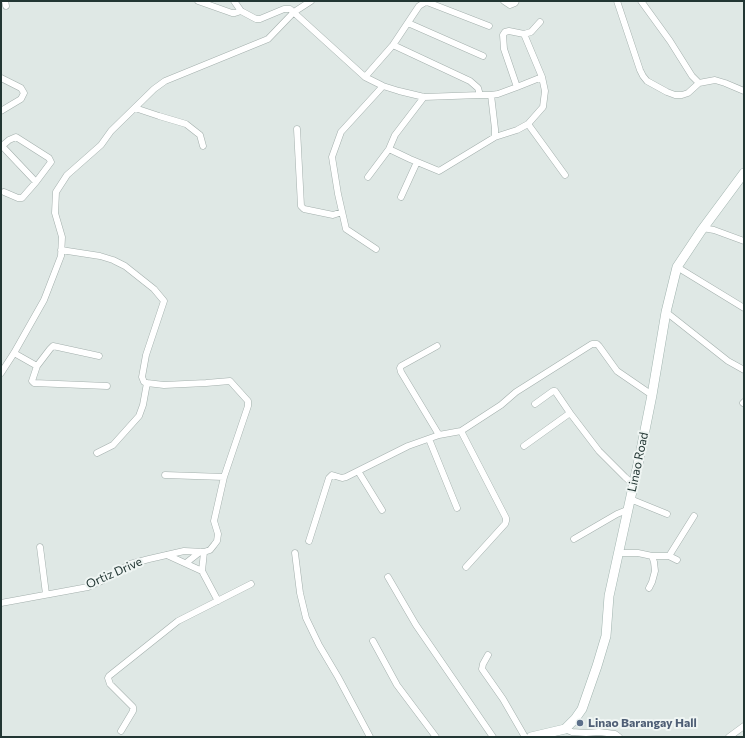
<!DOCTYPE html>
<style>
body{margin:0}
#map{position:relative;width:745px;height:738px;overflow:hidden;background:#dfe8e5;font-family:Commissioner,sans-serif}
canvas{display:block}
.frame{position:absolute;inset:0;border:2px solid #223633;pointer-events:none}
</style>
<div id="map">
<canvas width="745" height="738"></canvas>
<div class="frame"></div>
</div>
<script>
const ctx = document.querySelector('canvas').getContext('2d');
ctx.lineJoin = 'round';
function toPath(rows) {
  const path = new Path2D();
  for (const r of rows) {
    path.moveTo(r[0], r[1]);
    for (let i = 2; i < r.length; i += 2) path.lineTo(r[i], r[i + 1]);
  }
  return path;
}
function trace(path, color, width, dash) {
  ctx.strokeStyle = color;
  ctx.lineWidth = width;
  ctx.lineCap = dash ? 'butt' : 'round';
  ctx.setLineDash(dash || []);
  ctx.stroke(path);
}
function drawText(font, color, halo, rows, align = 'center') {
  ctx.font = font + ' Commissioner,sans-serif';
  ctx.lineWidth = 4;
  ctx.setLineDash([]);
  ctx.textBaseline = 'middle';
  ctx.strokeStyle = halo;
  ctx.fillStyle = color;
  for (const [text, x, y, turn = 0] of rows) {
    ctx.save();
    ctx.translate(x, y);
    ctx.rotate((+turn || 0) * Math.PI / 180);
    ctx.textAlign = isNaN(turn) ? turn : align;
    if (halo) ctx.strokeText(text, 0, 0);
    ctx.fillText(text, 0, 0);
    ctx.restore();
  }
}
const street = toPath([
 [5,1,6,6],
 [198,1,232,13,235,13,241,11],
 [234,1,241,11,256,19,260,19,284,9,290,9,365,77,383,86,399,91,424,97,480,95,478,88,470,81,393,45],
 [504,1,510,5,515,3,516,1],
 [617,1,640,70,643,76,647,81,667,92,675,95,682,95,688,93,699,83],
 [641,1,670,41,692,76,699,83,715,80,725,83,744,91],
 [408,23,483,56],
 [365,77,393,45,419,6,424,3,427,2,489,26],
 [1,78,21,88,24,93,21,99,1,111],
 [517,87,504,49,503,35,505,32,509,31,524,34,531,32,540,22],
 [480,95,491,95,498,94,517,87,542,77],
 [135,108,159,116,186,124,200,135,203,146],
 [528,124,565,175],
 [297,129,301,206,304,209,333,215,342,212],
 [495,137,517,130,528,124,543,107,545,91,542,77,524,34],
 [1,145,36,182],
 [2,146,9,140,16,137,49,158,51,162,36,182,22,198,18,198,4,192],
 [389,149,410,159,439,171,495,137,495,129,491,95],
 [368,177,389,149,395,135,424,97],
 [401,197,417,162],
 [703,228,714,230,744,241],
 [376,249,346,229,338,194,332,157,341,132,383,86],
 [61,250,100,256,113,260,125,266,154,289,164,301,146,355,142,377,144,382,147,383,164,385,206,383,230,381,248,401,248,406,224,477,165,475],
 [677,267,744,308],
 [666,312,728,361,744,370],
 [437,346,401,366,400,368,401,372,439,435],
 [14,353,37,366],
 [99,356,53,346,50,349,37,366,32,381,34,383,107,386],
 [1,373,14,353,44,300,61,256,62,237,55,213,56,192,67,175,101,145,111,131,154,89,165,81,268,39,294,12,311,1],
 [743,403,744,402],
 [535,404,553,391,555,391,570,413],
 [461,431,506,518,506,521,505,524,466,567],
 [429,439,457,508],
 [524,446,570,413,599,451,625,477,634,485],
 [97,453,113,445,139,416,143,405,147,383],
 [358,471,382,510],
 [631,500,635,501,667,514],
 [574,539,617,514,627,510],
 [309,541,329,478,332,475,342,478,346,477,408,446,439,435,461,431,501,405,516,392,592,344,597,344,599,346,617,371,652,395],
 [40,547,46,594],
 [204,552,202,571,218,601],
 [295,553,300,593,306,618,319,645,338,677,370,737],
 [618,553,638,553,652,556,669,556,677,560],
 [167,555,202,571],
 [669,556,694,516],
 [186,563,200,552],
 [388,577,416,625,493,737],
 [649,588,652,582,655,571,654,562,652,556],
 [1,603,88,587,110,577,130,564,149,559,184,551,204,552,210,550,214,545,217,541,218,534,214,521,224,477],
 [373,641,397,685,436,737],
 [488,655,483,664,482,669,503,699,525,737],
 [565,729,572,732,586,733,599,732,615,734,619,737],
 [121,731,133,711,133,707,110,684,108,678,109,676,178,621,251,584],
 [729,737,744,726]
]);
const secondary = toPath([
 [531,737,565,729,575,719,582,709,597,666,606,636,609,596,640,455,652,395,666,312,677,267,701,231,744,173]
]);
const markers = [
 [580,723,4,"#5c6f8a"]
];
const streetNames = [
 ["Linao Road",638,462,-78],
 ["Ortiz Drive",114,573,-24]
];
const serviceNames = [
 ["Linao Barangay Hall",588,723]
];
trace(street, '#a3afac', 7);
trace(secondary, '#a0b3ae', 10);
trace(street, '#fff', 6);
trace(secondary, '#fff', 9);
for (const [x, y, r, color] of markers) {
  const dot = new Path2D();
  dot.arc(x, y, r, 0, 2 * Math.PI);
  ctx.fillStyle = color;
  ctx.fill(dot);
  trace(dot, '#eff5f3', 1.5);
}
drawText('12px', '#223633', '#eff5f3', streetNames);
drawText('bold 12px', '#4e5e75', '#eff5f3', serviceNames, 'left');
</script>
